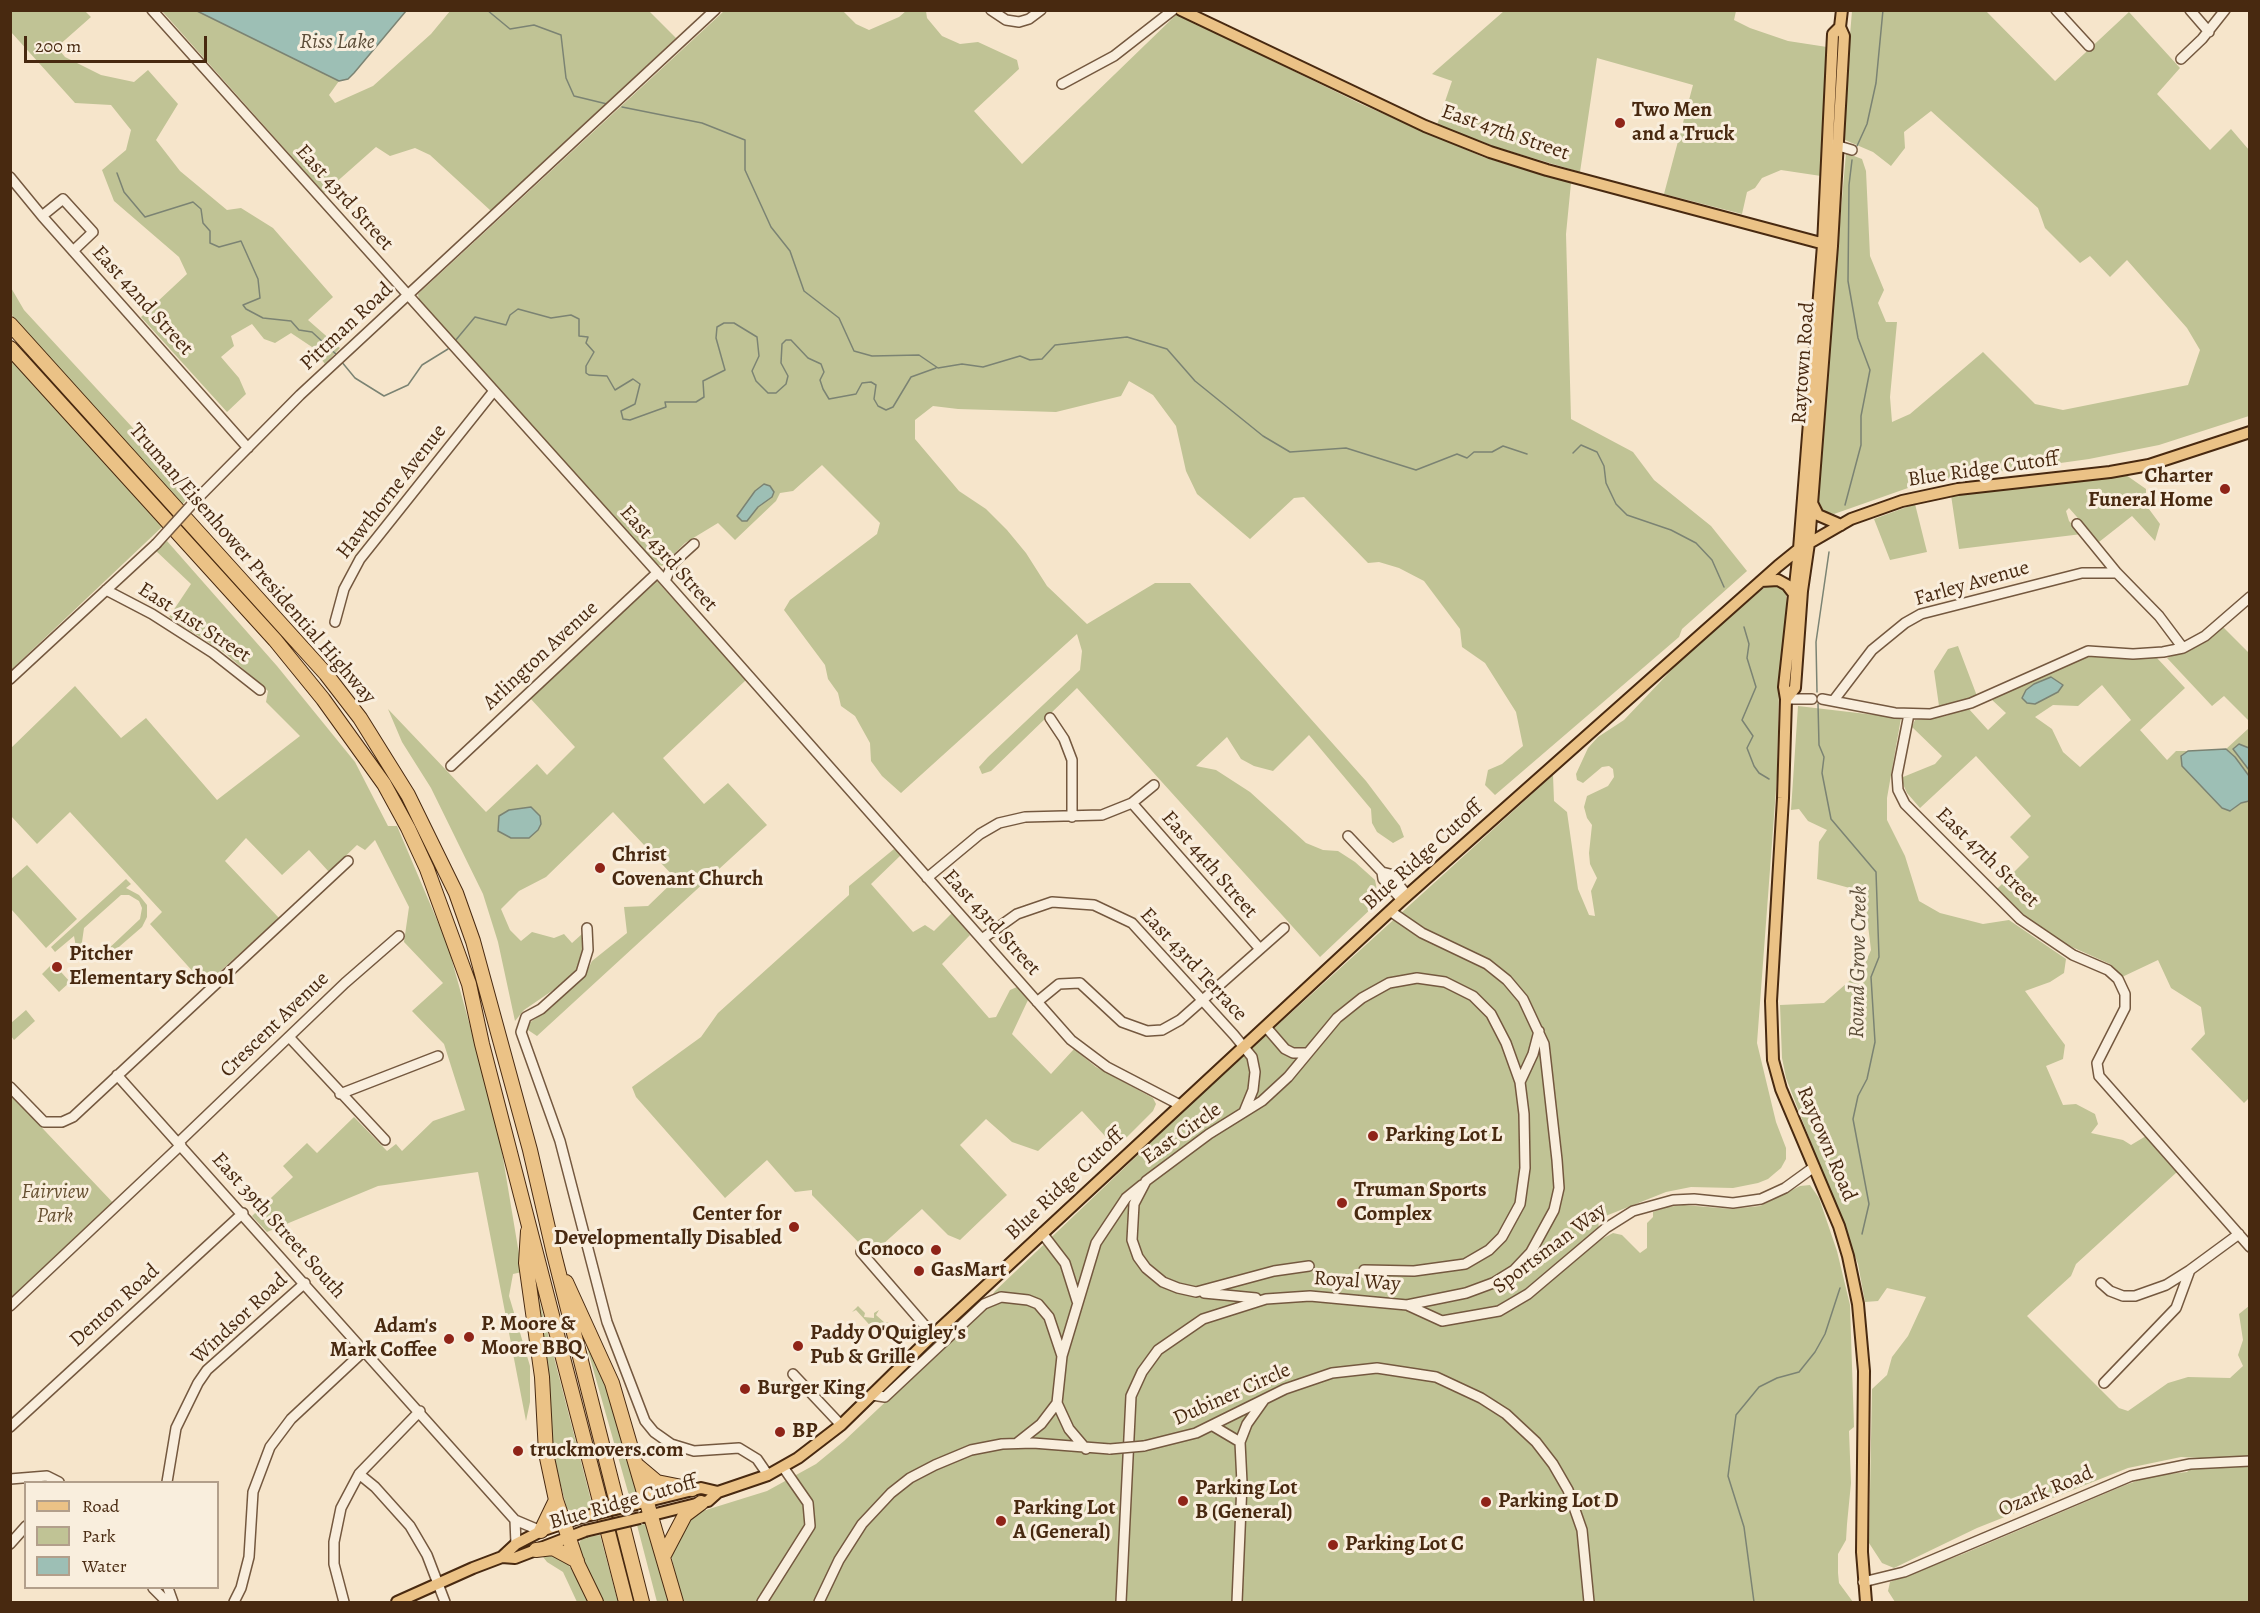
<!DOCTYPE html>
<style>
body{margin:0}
#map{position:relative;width:2260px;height:1613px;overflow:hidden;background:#f6e5cb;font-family:Alegreya,serif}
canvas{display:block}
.frame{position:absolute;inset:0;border:12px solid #482910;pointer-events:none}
.legend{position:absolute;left:24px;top:1481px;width:195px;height:108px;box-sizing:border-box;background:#f9eedd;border:2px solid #b29f8b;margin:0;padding:8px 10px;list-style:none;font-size:18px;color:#482910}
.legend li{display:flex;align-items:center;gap:12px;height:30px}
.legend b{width:30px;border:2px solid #b29f8b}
.scale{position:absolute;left:24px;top:36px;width:183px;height:27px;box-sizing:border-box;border:3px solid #482910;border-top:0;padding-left:8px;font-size:18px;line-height:21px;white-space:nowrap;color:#482910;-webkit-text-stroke:4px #f9eedd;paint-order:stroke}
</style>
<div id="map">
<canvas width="2260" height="1613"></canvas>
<div class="frame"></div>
<ul class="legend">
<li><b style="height:8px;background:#ebc286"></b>Road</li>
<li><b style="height:16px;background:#c0c395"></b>Park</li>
<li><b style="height:16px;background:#9dbfb5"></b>Water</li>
</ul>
<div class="scale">200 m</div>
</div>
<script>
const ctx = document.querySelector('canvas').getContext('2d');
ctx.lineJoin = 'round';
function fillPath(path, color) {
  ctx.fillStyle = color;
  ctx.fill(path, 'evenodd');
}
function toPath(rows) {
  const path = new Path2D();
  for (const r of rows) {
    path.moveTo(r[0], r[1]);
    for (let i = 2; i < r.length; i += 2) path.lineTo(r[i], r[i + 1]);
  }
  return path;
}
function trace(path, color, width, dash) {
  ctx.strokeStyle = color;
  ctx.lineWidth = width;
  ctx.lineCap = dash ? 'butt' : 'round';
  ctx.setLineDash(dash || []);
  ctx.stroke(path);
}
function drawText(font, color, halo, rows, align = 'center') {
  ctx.font = font + ' Alegreya,serif';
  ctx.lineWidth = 6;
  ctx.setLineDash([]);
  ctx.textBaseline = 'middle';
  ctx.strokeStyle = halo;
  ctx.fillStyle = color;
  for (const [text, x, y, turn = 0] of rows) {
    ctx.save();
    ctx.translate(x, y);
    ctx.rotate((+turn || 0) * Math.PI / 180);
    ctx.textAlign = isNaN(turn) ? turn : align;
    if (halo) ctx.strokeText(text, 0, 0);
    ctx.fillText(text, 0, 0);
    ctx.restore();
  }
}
const green = toPath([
 [11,10,85,11,91,17,57,47,65,57,101,75,134,82,148,70,178,104,156,140,180,171,227,210,241,208,273,228,333,297,308,320,340,348,325,364,312,347,291,333,275,343,264,339,252,324,231,336,234,346,221,357,239,378,246,394,227,412,141,317,187,274,179,257,114,201,102,170,126,150,131,130,111,105,75,103,11,32],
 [162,11,197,11,339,81,329,95,335,103,373,86,431,34,450,11,649,11,676,38,491,211,430,155,415,148,390,156,376,147,324,193],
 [724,11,843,11,856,24,869,30,899,17,906,11,926,11,927,18,942,36,960,44,978,42,1017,60,1019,69,974,111,1022,164,1177,14,1361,104,1483,157,1571,183,1566,234,1571,419,1633,452,1654,480,1711,526,1747,571,1682,629,1679,637,1495,795,1485,785,1488,770,1502,764,1523,746,1516,712,1485,663,1462,647,1460,629,1424,581,1399,568,1379,562,1368,563,1304,497,1294,498,1250,539,1197,494,1186,471,1176,426,1153,395,1129,381,1121,396,1056,412,958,409,933,406,915,420,915,439,959,491,986,509,1007,530,1026,553,1047,586,1087,624,1155,583,1190,583,1366,781,1400,826,1404,837,1393,843,1377,832,1372,823,1371,809,1309,735,1273,771,1254,766,1241,759,1227,737,1196,766,1216,770,1250,792,1306,843,1323,850,1338,851,1355,862,1375,880,1378,895,1375,905,1320,957,1077,688,991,771,982,774,979,767,988,757,1080,670,1082,651,1077,634,901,793,882,776,871,761,870,743,855,716,841,706,838,693,828,679,825,665,784,610,790,600,877,534,880,523,822,465,793,491,780,493,776,501,735,540,718,523,685,543,662,566,656,564,419,300,418,294],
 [1504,11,1736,11,1734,20,1750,28,1788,41,1827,47,1821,176,1781,170,1762,178,1755,188,1747,192,1742,214,1664,194,1693,85,1597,58,1580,172,1499,148,1437,125,1452,81,1432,74],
 [1852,11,1986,11,2055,81,2129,12,2180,68,2157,94,2210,150,2231,129,2249,150,2249,416,2159,445,2089,459,1925,482,1834,514,1826,512,1818,506,1816,497,1846,153,1862,159,1866,171,1870,256,1884,290,1878,303,1886,322,1897,322,1890,397,1892,422,1910,414,1983,352,2035,404,2063,410,2188,385,2200,350,2187,328,2127,260,2110,277,2090,256,2080,263,2045,228,2038,208,1931,111,1904,132,1905,148,1891,166,1873,152,1845,140,1842,131],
 [10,286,24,310,192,492,182,505,11,314],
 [11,359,162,527,11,670,10,669],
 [2126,475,2146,489,2146,505,2160,524,2155,541,2132,516,2099,542,2069,508,2066,511,2069,521,2082,534,1959,549,1951,495],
 [1915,504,1927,552,1890,560,1874,519],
 [167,541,277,666,355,762,388,826,397,826,448,946,498,1128,522,1272,513,1274,509,1296,530,1366,530,1402,526,1421,478,1172,378,1186,267,1232,252,1216,293,1177,283,1166,307,1143,317,1153,354,1117,387,1151,396,1144,402,1151,433,1121,465,1110,444,1044,412,1011,443,983,404,942,409,907,375,840,365,850,357,845,329,872,309,850,282,875,246,838,225,861,279,918,205,985,150,924,162,912,70,812,37,844,11,816,11,748,75,686,121,738,146,718,217,800,300,736,266,702,268,691,225,653,169,617,191,584,155,550],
 [656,580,746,680,663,758,704,804,728,783,767,825,537,1036,528,1030,529,1023,551,1008,585,975,592,961,627,933,624,907,648,906,676,879,613,812,546,877,519,891,501,909,510,930,521,941,532,932,554,938,564,934,572,943,582,934,582,952,578,968,565,982,524,1010,515,1021,498,942,483,894,431,788,402,742,388,709,486,812,537,764,547,775,575,747,530,698],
 [1777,585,1786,592,1787,604,1779,687,1777,776,1757,1043,1776,1122,1786,1148,1786,1159,1781,1168,1768,1179,1758,1183,1733,1188,1691,1187,1666,1192,1598,1219,1600,1240,1613,1233,1622,1235,1640,1253,1647,1248,1647,1223,1653,1217,1653,1212,1667,1207,1683,1205,1732,1209,1760,1206,1800,1186,1810,1185,1819,1198,1837,1251,1850,1305,1854,1427,1849,1431,1851,1483,1847,1524,1846,1540,1838,1554,1838,1573,1839,1583,1853,1602,681,1602,670,1549,693,1514,767,1491,816,1464,844,1441,983,1310,995,1291,1205,1091,1553,775,1554,801,1567,812,1578,889,1589,915,1595,916,1591,891,1597,878,1590,864,1589,853,1592,825,1587,818,1584,807,1587,796,1608,786,1614,777,1613,769,1609,766,1602,767,1583,783,1577,780,1576,774,1588,748,1598,737,1624,720,1681,660,1765,587],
 [2223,627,2249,653,2249,721,2224,696,2212,706,2167,658,2208,641],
 [1958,646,1977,696,1939,706,1934,671,1948,649],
 [2090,657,2157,658,2185,688,2140,730,2167,760,2176,751,2188,751,2181,756,2231,811,2241,803,2249,801,2249,1098,2244,1103,2191,1049,2205,1034,2201,1007,2171,988,2158,960,2122,977,2110,964,2063,943,2026,917,1997,889,2029,857,2010,837,2031,816,1976,756,1920,808,1907,793,1903,784,1903,777,1935,764,1942,756,1912,727,1915,720,1946,716,1968,708,1988,730,2006,713,1990,698,2079,658],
 [2102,685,2131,720,2080,767,2063,752,2052,729,2035,717,2053,705,2078,706],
 [1798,706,1901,718,1887,798,1887,820,1905,856,1919,901,1940,913,1983,924,2009,920,2066,959,2064,973,2050,982,2025,991,2065,1045,2063,1059,2046,1066,2063,1105,2076,1104,2095,1114,2098,1124,2091,1133,2123,1140,2131,1145,2146,1136,2177,1172,2076,1264,2071,1276,2027,1316,2119,1408,2128,1411,2168,1383,2188,1377,2230,1378,2243,1366,2238,1355,2243,1340,2239,1314,2249,1306,2249,1455,2240,1458,2242,1467,2249,1467,2249,1602,1895,1602,1888,1591,1890,1582,1963,1554,2123,1486,2150,1476,2187,1472,2201,1458,2181,1457,2128,1468,1977,1528,1894,1568,1882,1563,1869,1543,1872,1389,1887,1375,1892,1357,1908,1336,1926,1297,1887,1288,1878,1301,1865,1302,1858,1264,1786,1078,1782,1058,1780,1005,1824,1003,1862,970,1871,950,1864,892,1817,879,1819,842,1827,830,1808,821,1799,809,1791,810],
 [2249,728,2249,776,2235,757,2226,749],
 [894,849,901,855,871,884,913,932,925,925,934,931,952,913,970,935,942,964,989,1018,996,1017,1010,990,1017,987,1028,1000,1012,1034,1051,1074,1074,1049,1096,1067,1153,1098,1156,1104,1153,1111,1116,1148,1082,1111,1038,1151,1012,1142,986,1119,960,1145,1007,1195,960,1240,948,1235,922,1209,871,1255,812,1195,812,1190,795,1192,767,1160,725,1198,636,1097,632,1087,701,1037,718,1013,849,895,849,886],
 [27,865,77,919,46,948,11,909,11,879],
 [126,879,131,884,126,888,139,895,147,905,147,917,142,927,105,959,92,960,83,955,76,947,74,936,55,952,51,947],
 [121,895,129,895,139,901,142,908,140,919,105,952,89,951,82,942,84,928],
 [53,963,70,982,59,992,42,974],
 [26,1010,35,1021,14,1040,11,1036,11,1023],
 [11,1095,117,1207,11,1306],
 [534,1280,593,1508,575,1512,567,1509,550,1444],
 [858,1306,865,1313,864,1317,874,1318,874,1313,879,1310,876,1315,885,1323,889,1322,877,1328,879,1332,875,1336,876,1332,856,1310,852,1312],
 [584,1337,606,1376,639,1492,630,1499],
 [645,1524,649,1529,668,1602,657,1602,637,1525],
 [600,1535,618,1602,602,1602,577,1547,582,1538],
 [540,1553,558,1555,567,1562,590,1602,577,1602,563,1572,547,1562]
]);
const water = toPath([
 [197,11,406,11,354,73,348,79,339,81,197,11],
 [764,484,770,486,774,492,772,497,758,507,747,521,742,521,737,516,755,491,764,484],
 [2051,677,2063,685,2058,692,2035,704,2027,703,2022,698,2026,690,2034,684,2051,677],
 [2239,744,2249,748,2249,770,2233,749,2239,744],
 [2226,749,2235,757,2249,776,2249,801,2241,803,2230,811,2222,808,2182,766,2181,756,2188,751,2226,749],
 [531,807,540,816,541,824,538,830,529,838,511,838,498,831,499,816,509,810,531,807]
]);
const stream = toPath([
 [487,10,510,29,534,25,561,35,566,78,574,96,607,104],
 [622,107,702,123,745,140,745,170,771,227,790,251,804,291,839,318,854,351,872,356,919,355,938,368,962,364,983,367,1020,356,1030,360,1042,359,1055,345,1127,337,1167,349,1195,381,1263,436,1290,452,1346,448,1416,470,1457,454,1467,458,1474,452,1492,452,1503,446,1527,454],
 [1857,146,1867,124,1876,83,1883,10],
 [117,173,124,192,145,217,193,202,201,209,203,223,210,231,210,243,219,247,241,241,258,279,260,298,243,305,246,309,263,318,291,321,299,330,312,332,337,355],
 [455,341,475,317,506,325,510,315,518,309,551,318,571,315,579,319,579,336,588,337,586,343,594,352,586,366,586,373,589,375,607,376,615,390,633,379,640,384,635,404,621,411,623,419,630,420,666,407,665,402,696,402,704,397,703,381,725,370,716,338,717,327,724,323,734,323,757,337,759,356,752,371,756,381,768,393,776,393,786,384,788,376,781,363,782,344,786,340,791,340,808,358,821,364,824,372,820,380,823,389,829,399,856,394,862,383,871,382,876,385,874,399,878,406,886,410,893,407,911,377,936,368],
 [341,361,355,378,384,396,408,385,422,365,448,349],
 [1573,453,1581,445,1597,452,1604,466,1606,483,1616,504,1627,515,1671,530,1696,543,1712,560,1724,587],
 [1845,505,1861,445,1861,416,1870,370,1858,338,1848,281,1849,185,1852,160],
 [1744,627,1749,644,1747,658,1756,687,1742,720,1753,736,1747,748,1754,766,1759,773,1769,779],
 [1817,692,1816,642,1829,552],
 [1818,704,1819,745,1824,757,1822,773,1831,819,1876,872,1879,957,1871,977,1875,1042,1867,1079,1858,1096,1853,1119,1869,1204,1862,1234],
 [1754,1602,1744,1527,1728,1476,1736,1415,1759,1387,1777,1378,1799,1372,1815,1352,1825,1334,1840,1288]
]);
const minor = toPath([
 [152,10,665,581,1071,1040,1107,1067,1180,1105],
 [991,10,1006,20,1019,22,1029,19,1041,10],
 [2056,10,2089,46],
 [2190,10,2209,32],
 [2181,59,2202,39,2225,10],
 [1062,84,1114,56,1173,10],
 [1832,144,1852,150],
 [10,177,42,216,248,448],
 [42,216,63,199,93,232,73,251],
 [194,502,300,395,715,10],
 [2077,524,2117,573,2159,616,2183,648],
 [665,581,673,563,694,544],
 [106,590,152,614,213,653,260,690],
 [335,622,344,589,360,559,493,392],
 [10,679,156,544],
 [1786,699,1812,699],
 [1822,699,1895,713,1930,714,1971,703,2088,651,2133,654,2163,652,2183,648,2205,636,2250,597],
 [1834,700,1872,650,1905,623,1921,614,2082,573,2117,573],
 [1909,714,1897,775,1898,790,1905,804,2020,919,2073,955,2108,970,2118,979,2125,994,2125,1008,2097,1063,2099,1076,2250,1247],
 [1050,718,1064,739,1072,760,1072,817],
 [451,766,657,573],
 [1132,803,1260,949],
 [1348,836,1382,872],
 [927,878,980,834,999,823,1025,817,1102,815,1132,803,1154,785],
 [1402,900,1383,879,1382,872,1390,874,1407,895],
 [587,928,588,950,581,973,541,1009,526,1017,521,1032,560,1141,607,1322,645,1421,654,1432,671,1444,694,1451,739,1448,757,1459,768,1475],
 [982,939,1017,914,1052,902,1094,905,1132,923,1234,1035,1252,1057,1255,1072,1253,1090,1244,1112],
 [1037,1002,1059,984,1080,983,1122,1022,1147,1031,1162,1030,1180,1020,1284,928],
 [1266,1027,1285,1049,1293,1053,1307,1053],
 [290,1038,385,1140],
 [117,1075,515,1520,516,1544],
 [1520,1082,1533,1054,1539,1031],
 [10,1087,44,1122,62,1122,73,1117,348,861],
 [340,1094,438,1056],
 [178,1143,345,983,399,936],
 [1042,1233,1065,1263,1077,1301],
 [861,1252,933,1335],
 [1309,1266,1274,1271,1196,1292,1178,1288,1163,1282,1146,1268,1138,1257,1132,1240,1134,1204,1146,1181,1209,1134,1262,1101,1288,1077,1337,1018,1362,998,1389,983,1417,978,1445,982,1473,996,1491,1014,1506,1043,1520,1082,1524,1114,1525,1168,1520,1204,1502,1237,1489,1250,1465,1264,1414,1271,1364,1270],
 [2101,1283,2110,1291,2123,1296,2135,1296,2166,1285,2190,1270],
 [1204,1293,1256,1298],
 [1407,1305,1442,1321,1499,1311,1528,1294,1606,1228,1633,1211,1673,1200,1694,1199,1733,1203,1761,1199,1785,1188,1814,1167],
 [10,1306,181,1145],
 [1062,1356,1096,1243,1126,1198,1142,1185],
 [793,1374,841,1425],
 [2104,1383,2176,1308,2190,1270,2239,1234],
 [872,1395,885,1397,984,1304,1001,1297,1028,1300,1038,1304,1049,1317,1062,1356,1057,1403,1041,1424,1017,1443],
 [1057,1403,1069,1429,1086,1449],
 [1213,1426,1240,1442,1242,1483,1237,1602],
 [10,1427,243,1213],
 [1240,1442,1247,1424,1264,1400],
 [1144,1446,1196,1433,1285,1389,1332,1373,1377,1368,1436,1377,1481,1398,1506,1414,1536,1442,1553,1464,1568,1490,1582,1530,1589,1602],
 [359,1474,375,1487,410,1526,427,1555,445,1602],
 [10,1479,47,1476,59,1482],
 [167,1482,176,1428,198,1383,207,1370,305,1283],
 [515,1520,541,1531],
 [10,1544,26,1526],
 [1863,1582,1904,1572,2131,1476,2190,1464,2250,1461],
 [153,1588,167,1602],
 [168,1588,173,1602],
 [234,1602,241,1588,249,1557,253,1492,270,1447,291,1419,365,1350],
 [344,1602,334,1564,334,1542,341,1508,359,1474,420,1411],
 [762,1602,810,1526,808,1503,783,1467],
 [819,1602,839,1560,862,1524,891,1493,910,1478,935,1465,971,1450,1002,1444,1033,1443,1110,1449],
 [1121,1602,1131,1396,1142,1372,1158,1350,1203,1319,1266,1299,1310,1296,1407,1305,1466,1293,1493,1283,1514,1270,1531,1252,1554,1210,1559,1188,1557,1160,1544,1044,1523,999,1507,980,1487,964,1422,933,1390,911]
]);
const major = toPath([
 [1181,10,1425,126,1490,152,1547,170,1832,246],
 [1840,27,1833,34,1823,245,1799,549,1784,687,1786,699,1783,798,1771,1001,1773,1060,1781,1089,1839,1226,1848,1256,1858,1304,1864,1371,1862,1552,1866,1602],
 [1812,503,1818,515,1841,525],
 [1761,581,1778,580,1787,585,1794,594],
 [1786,699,1795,688,1802,591,1809,543,1832,246,1844,36,1840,27,1842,10],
 [640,1503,701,1488,718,1492],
 [644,1517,708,1501,718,1492,768,1475,798,1458,841,1425,933,1335,1402,900,1778,566,1799,549,1851,519,1902,501,1958,489,2110,472,2149,465,2250,432],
 [502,1557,516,1544,541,1531,582,1517],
 [397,1602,473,1568,502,1557,515,1558,585,1531]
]);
const highway = toPath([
 [10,324,326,674,360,718,408,795,456,893,473,941,530,1150,554,1254,642,1602],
 [10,348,275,640,323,699,384,784,408,828,427,869,469,984,482,1044,626,1602],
 [528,1231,526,1263,542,1377,546,1453,556,1500,578,1565,596,1602],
 [566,1282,612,1383,676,1602],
 [638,1466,657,1482,692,1489],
 [541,1531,556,1500],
 [536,1550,553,1548,577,1561],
 [664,1555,685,1515,701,1503]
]);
const minorBridge = toPath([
 [156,544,194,502],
 [1110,1449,1144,1446]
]);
const majorBridge = toPath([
 [582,1517,637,1504],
 [585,1531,640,1518]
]);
const markers = [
 [1620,123,6,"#8f2418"],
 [2225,489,6,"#8f2418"],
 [600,868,6,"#8f2418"],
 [57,967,6,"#8f2418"],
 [1373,1136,6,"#8f2418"],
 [1342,1203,6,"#8f2418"],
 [794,1227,6,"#8f2418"],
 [936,1250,6,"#8f2418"],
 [919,1271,6,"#8f2418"],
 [469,1337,6,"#8f2418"],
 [449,1339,6,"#8f2418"],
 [798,1346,6,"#8f2418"],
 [745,1389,6,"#8f2418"],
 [780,1432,6,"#8f2418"],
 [518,1451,6,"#8f2418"],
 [1183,1501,6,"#8f2418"],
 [1486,1502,6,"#8f2418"],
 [1001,1521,6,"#8f2418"],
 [1333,1545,6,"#8f2418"]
];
const poiNames = [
 ["Two Men",1632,111],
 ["and a Truck",1632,135],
 ["Charter",2213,477,"right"],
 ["Funeral Home",2213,501,"right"],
 ["Christ",612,856],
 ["Covenant Church",612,880],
 ["Pitcher",69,955],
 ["Elementary School",69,979],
 ["Parking Lot L",1385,1136],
 ["Truman Sports",1354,1191],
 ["Complex",1354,1215],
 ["Center for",782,1215,"right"],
 ["Developmentally Disabled",782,1239,"right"],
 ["Conoco",924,1250,"right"],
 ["GasMart",931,1271],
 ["P. Moore &",481,1325],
 ["Moore BBQ",481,1349],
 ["Adam's",437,1327,"right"],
 ["Mark Coffee",437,1351,"right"],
 ["Paddy O'Quigley's",810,1334],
 ["Pub & Grille",810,1358],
 ["Burger King",757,1389],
 ["BP",792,1432],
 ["truckmovers.com",530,1451],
 ["Parking Lot",1195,1489],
 ["B (General)",1195,1513],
 ["Parking Lot D",1498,1502],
 ["Parking Lot",1013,1509],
 ["A (General)",1013,1533],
 ["Parking Lot C",1345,1545]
];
const streetNames = [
 ["East 47th Street",1505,133,19],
 ["East 43rd Street",344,198,48],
 ["East 42nd Street",142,301,48],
 ["Pittman Road",347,327,-43],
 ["Raytown Road",1804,363,-86],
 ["Blue Ridge Cutoff",1983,470,-8],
 ["Hawthorne Avenue",392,492,-52],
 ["East 43rd Street",668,559,48],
 ["Truman/Eisenhower Presidential Highway",252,564,49],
 ["Farley Avenue",1972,584,-16],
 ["East 41st Street",194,623,33],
 ["Arlington Avenue",541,656,-43],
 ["Blue Ridge Cutoff",1423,856,-42],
 ["East 47th Street",1987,858,44],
 ["East 44th Street",1209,865,49],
 ["East 43rd Street",991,923,48],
 ["East 43rd Terrace",1193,965,47],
 ["Crescent Avenue",275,1025,-44],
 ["East Circle",1182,1134,-35],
 ["Raytown Road",1826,1144,67],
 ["Blue Ridge Cutoff",1065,1185,-43],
 ["East 39th Street South",278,1226,48],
 ["Sportsman Way",1550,1249,-37],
 ["Royal Way",1357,1282,4],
 ["Denton Road",115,1306,-42],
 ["Windsor Road",240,1319,-43],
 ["Dubiner Circle",1232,1395,-24],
 ["Ozark Road",2046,1492,-23],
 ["Blue Ridge Cutoff",623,1503,-16]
];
const parkNames = [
 ["Fairview",55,1193],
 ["Park",55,1217]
];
const waterNames = [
 ["Riss Lake",337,43],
 ["Round Grove Creek",1859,962,-89]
];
fillPath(green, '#c0c395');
fillPath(water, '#9dbfb5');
trace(water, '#7b8373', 1.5);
trace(stream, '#7b8373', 1.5);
trace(minor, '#74583f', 12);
trace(major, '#482910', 14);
trace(highway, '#482910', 16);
trace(minor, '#f9eedd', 9);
trace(major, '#ebc286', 10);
trace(highway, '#ebc286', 14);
trace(minorBridge, '#74583f', 12, []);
trace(majorBridge, '#482910', 14, []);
trace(minorBridge, '#f9eedd', 9);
trace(majorBridge, '#ebc286', 10);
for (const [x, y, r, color] of markers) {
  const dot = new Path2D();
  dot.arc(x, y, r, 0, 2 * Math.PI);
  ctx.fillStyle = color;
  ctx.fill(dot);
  trace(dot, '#f9eedd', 2);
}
drawText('bold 21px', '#482910', '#f9eedd', poiNames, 'left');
drawText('21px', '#482910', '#f9eedd', streetNames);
drawText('italic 21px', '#665031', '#f9eedd', parkNames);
drawText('italic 22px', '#5d4e39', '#f9eedd', waterNames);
</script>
